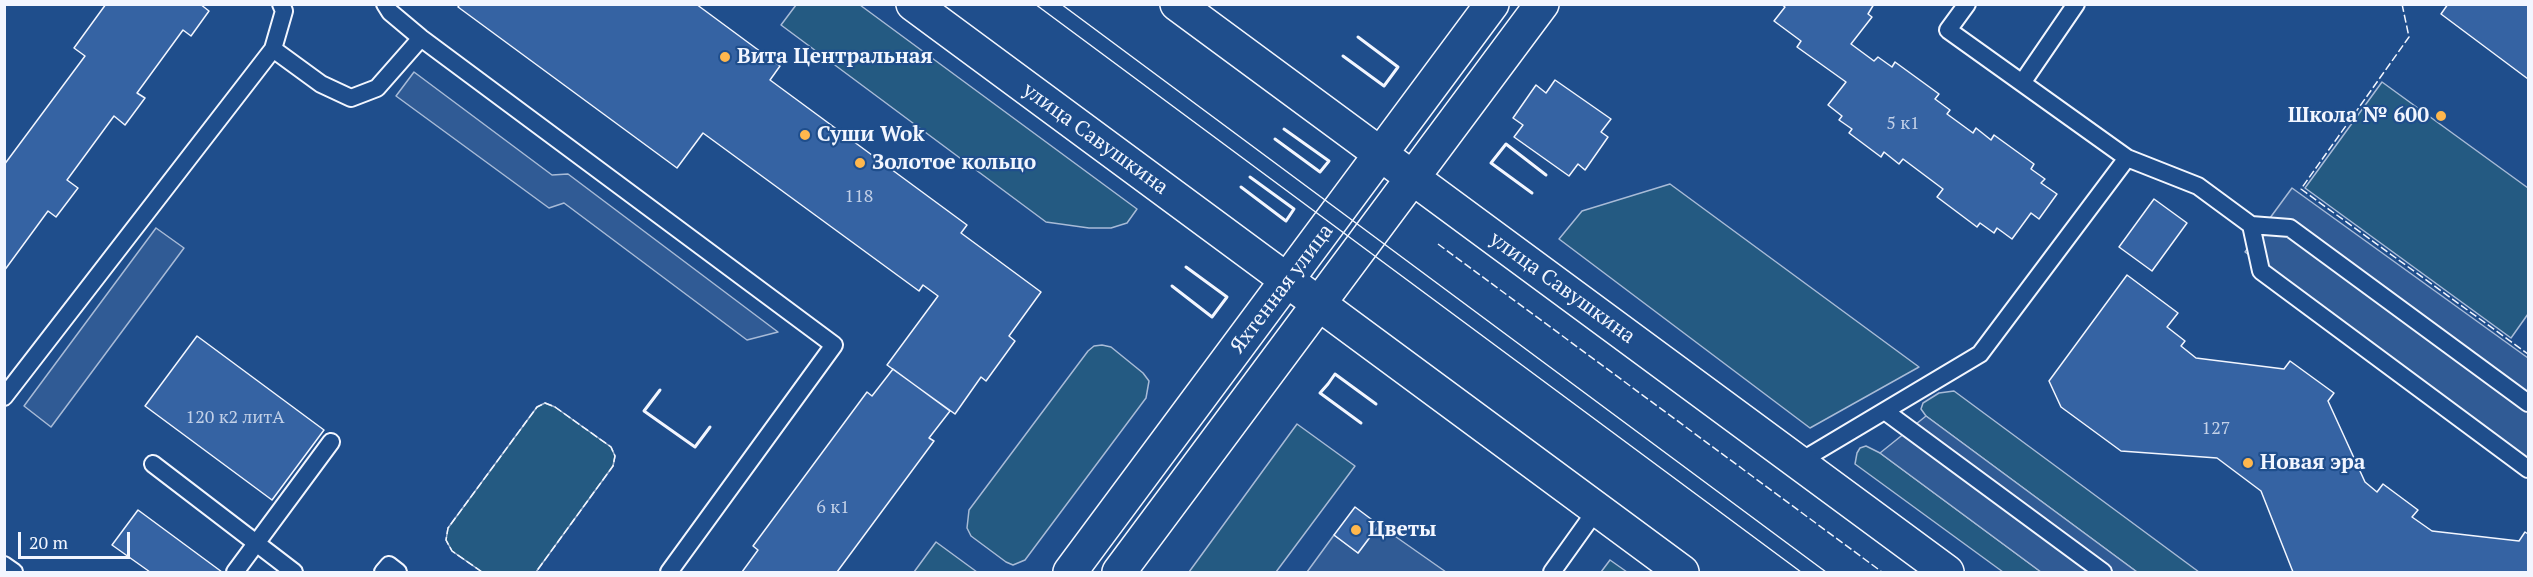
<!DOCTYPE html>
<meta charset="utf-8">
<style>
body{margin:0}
#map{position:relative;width:2533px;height:577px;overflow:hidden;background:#1f4e8c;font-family:"PT Serif",serif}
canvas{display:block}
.frame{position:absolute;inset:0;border:6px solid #f2f6ff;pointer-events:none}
.scale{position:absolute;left:18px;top:532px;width:112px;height:27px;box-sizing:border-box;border:3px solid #f2f6ff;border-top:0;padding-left:8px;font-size:18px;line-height:21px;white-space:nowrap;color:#f2f6ff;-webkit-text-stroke:4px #1f4e8c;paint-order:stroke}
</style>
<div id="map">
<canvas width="2533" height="577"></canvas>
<div class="frame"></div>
<div class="scale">20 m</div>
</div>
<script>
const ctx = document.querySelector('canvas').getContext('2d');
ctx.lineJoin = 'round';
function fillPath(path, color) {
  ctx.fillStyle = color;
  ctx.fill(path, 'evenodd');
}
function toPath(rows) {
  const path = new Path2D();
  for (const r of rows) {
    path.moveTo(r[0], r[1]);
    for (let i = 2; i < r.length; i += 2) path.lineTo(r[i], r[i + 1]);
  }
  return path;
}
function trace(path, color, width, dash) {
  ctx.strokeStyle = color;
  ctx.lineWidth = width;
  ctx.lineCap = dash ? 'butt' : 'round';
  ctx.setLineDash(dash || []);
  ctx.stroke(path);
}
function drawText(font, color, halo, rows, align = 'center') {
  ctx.font = font + ' "PT Serif",serif';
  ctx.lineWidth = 4.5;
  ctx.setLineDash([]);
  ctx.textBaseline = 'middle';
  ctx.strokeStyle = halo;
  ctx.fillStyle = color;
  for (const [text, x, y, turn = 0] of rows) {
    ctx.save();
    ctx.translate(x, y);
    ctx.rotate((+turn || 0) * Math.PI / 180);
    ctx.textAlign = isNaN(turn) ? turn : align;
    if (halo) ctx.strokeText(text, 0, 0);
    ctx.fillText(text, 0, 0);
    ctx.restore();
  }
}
const green = toPath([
 [796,5,860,5,1137,209,1127,223,1111,228,1089,228,1046,222,781,25,796,5],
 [2382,82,2528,188,2528,314,2511,338,2305,188,2382,82],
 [1670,184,1919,367,1810,428,1559,239,1582,211,1670,184],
 [1102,345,1111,347,1143,373,1149,381,1146,398,1025,560,1013,565,1006,562,971,536,967,528,969,510,1088,351,1094,346,1102,345],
 [1954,391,2199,572,2137,572,1926,416,1921,409,1923,403,1939,393,1954,391],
 [545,403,555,407,611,447,615,456,613,466,536,572,482,572,452,551,446,540,448,528,537,407,545,403],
 [1297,424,1355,466,1276,572,1189,572,1297,424],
 [1866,446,1880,453,2041,572,2003,572,1855,464,1857,453,1860,448,1866,446],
 [936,542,977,572,914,572,936,542],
 [1610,560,1627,572,1601,572,1610,560]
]);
const parking = toPath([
 [414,72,552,175,568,174,778,332,747,340,564,203,549,208,396,96,414,72],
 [2292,188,2528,358,2528,459,2245,252,2292,188],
 [156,228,184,248,51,427,24,406,156,228],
 [1926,416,2137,572,2041,572,1880,453,1926,416],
 [1379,525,1446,572,1307,572,1334,535,1358,553,1379,525]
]);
const building = toPath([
 [106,4,200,4,209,11,191,36,183,30,137,93,145,98,125,125,114,116,67,180,78,188,56,217,48,211,4,271,4,165,85,56,74,48,106,4],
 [460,4,696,4,780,66,770,80,967,225,961,233,1041,292,1009,336,1015,341,986,381,981,377,955,414,887,365,938,296,923,285,919,291,703,133,677,168,458,7,460,4],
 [1781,4,1874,4,1868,14,1872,17,1851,44,1874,61,1878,57,1892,67,1895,62,1939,94,1935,99,1950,110,1947,114,1973,133,1976,128,1991,140,1994,135,2034,164,2031,169,2045,179,2041,183,2057,194,2039,219,2031,213,2012,239,1997,228,1994,233,1980,223,1977,227,1937,197,1943,189,1903,159,1899,164,1884,152,1881,157,1849,133,1852,129,1839,120,1842,116,1828,105,1846,82,1797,47,1801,41,1774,21,1785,7,1781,4],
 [2448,4,2528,4,2528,79,2441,14,2448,4],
 [1555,80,1611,119,1601,132,1608,137,1585,170,1578,164,1569,176,1514,137,1523,125,1513,118,1536,85,1546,93,1555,80],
 [2154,199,2187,223,2152,271,2119,247,2154,199],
 [2127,275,2178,313,2167,327,2185,341,2181,346,2196,358,2284,369,2290,361,2334,393,2328,401,2365,482,2377,492,2383,484,2418,510,2412,517,2432,531,2519,541,2525,532,2528,534,2528,572,2293,572,2261,491,2217,458,2121,451,2061,407,2049,381,2127,275],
 [197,336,324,430,272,500,145,406,197,336],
 [893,369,950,411,929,438,934,441,837,572,742,572,758,550,753,546,867,392,872,396,893,369],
 [1355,507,1379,525,1358,553,1334,535,1355,507],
 [138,510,222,572,150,572,112,545,138,510]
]);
const lane = toPath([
 [281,4,284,11,273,49,321,84,351,98,377,88,421,38],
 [385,4,390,12,421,38,834,345,669,572],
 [1967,4,1948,30,2127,158,2198,186,2251,225,2261,271,2528,469],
 [2022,83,2076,4],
 [2251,225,2290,228,2528,403],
 [4,397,273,49],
 [1886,412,2103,572],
 [1799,462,1980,354,2127,158],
 [153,464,294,572],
 [4,565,14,572],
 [235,572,331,442],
 [383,572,389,565,398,572],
 [1552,572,1597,509]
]);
const secondary = toPath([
 [913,4,1682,572],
 [1177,4,1947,572],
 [1070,572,1492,4],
 [1119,572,1542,4]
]);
const tram = toPath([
 [1035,4,1801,572],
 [1061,4,1826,572]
]);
const fence = toPath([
 [2402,4,2409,37,2301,189,2528,354],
 [1438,244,1882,572],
 [482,572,452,551,446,540,448,528,537,407,545,403,555,407,611,447,615,456,613,466,536,572]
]);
const wall = toPath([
 [1343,56,1384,86,1398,67,1358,37],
 [1275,139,1320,172,1329,161,1284,129],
 [1241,187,1286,221,1294,209,1250,177],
 [1532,193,1491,163,1506,144,1546,175],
 [1172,286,1212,317,1227,297,1186,267],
 [660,390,644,411,695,447,710,427],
 [1361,423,1320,393,1328,384,1335,374,1376,404]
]);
const markers = [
 [725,57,6,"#ffb74d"],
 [2441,116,6,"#ffb74d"],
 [805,135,6,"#ffb74d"],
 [860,163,6,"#ffb74d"],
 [2248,463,6,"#ffb74d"],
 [1356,530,6,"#ffb74d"]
];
const numberNames = [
 ["5 к1",1903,124],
 ["118",859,197],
 ["120 к2 литА",235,418],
 ["127",2216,429],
 ["6 к1",833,508]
];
const poiNames = [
 ["Вита Центральная",737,57],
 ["Школа № 600",2429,116,"right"],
 ["Суши Wok",817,135],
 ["Золотое кольцо",872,163],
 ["Новая эра",2260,463],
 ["Цветы",1368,530]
];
const streetNames = [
 ["улица Савушкина",1095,139,36],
 ["улица Савушкина",1562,288,36],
 ["Яхтенная улица",1282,289,-53]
];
fillPath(green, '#245a82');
trace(green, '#a8bbd7', 1.5);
fillPath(parking, '#305b95');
trace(parking, '#a8bbd7', 1.5);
fillPath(building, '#3563a3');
trace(building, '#f2f6ff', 1.5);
trace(lane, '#f2f6ff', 20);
trace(secondary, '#f2f6ff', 36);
trace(lane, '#1f4e8c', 16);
trace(secondary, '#1f4e8c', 33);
trace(tram, '#f2f6ff', 1.5);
trace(fence, '#f2f6ff', 1.5, [8, 3]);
trace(wall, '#f2f6ff', 3);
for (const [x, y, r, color] of markers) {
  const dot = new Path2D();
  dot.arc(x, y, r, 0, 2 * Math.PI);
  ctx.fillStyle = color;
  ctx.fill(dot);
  trace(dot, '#1f4e8c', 2);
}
drawText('18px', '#c3d1e8', null, numberNames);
drawText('bold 21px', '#f2f6ff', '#1f4e8c', poiNames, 'left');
drawText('21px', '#f2f6ff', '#1f4e8c', streetNames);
</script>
